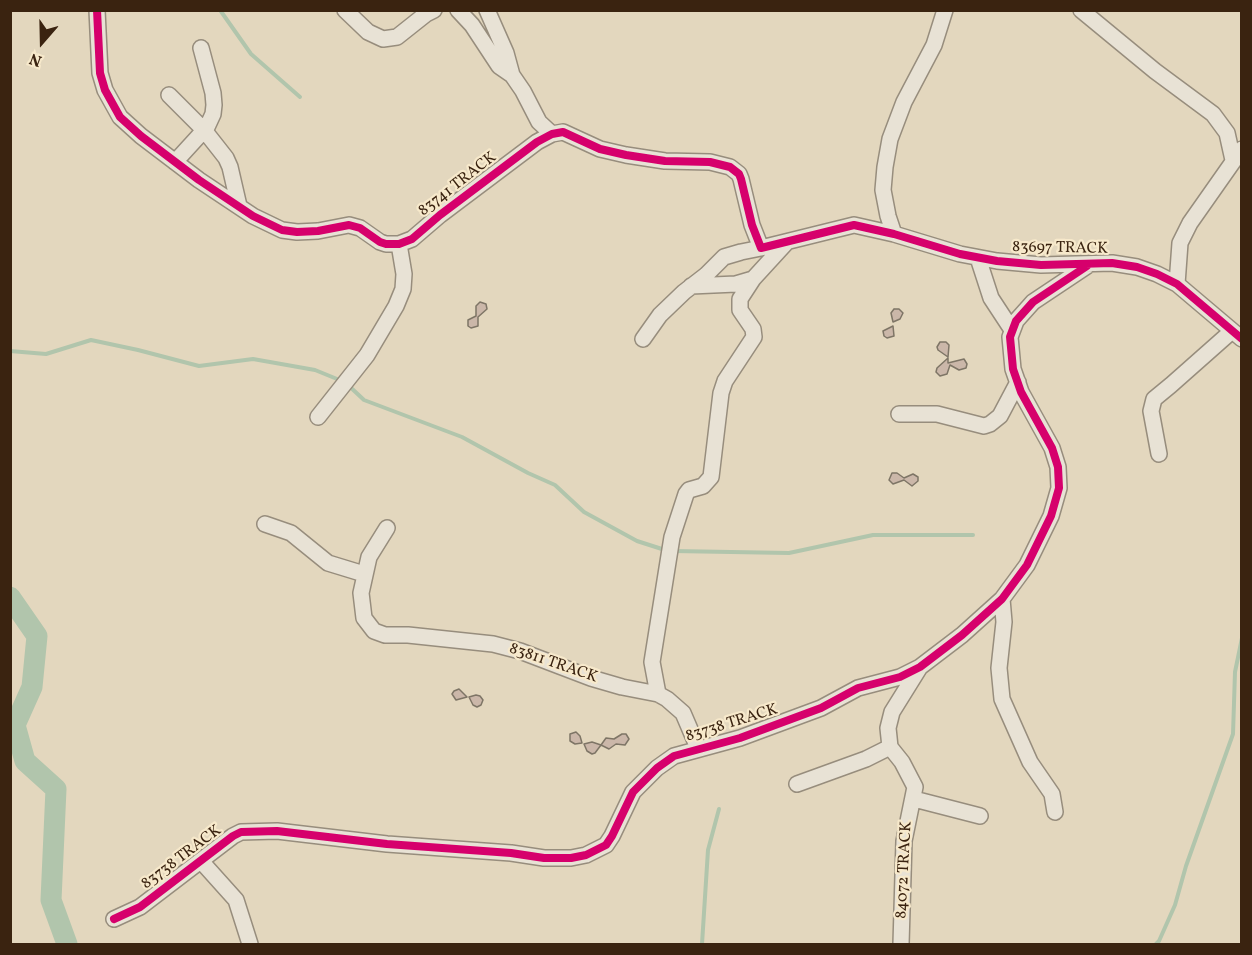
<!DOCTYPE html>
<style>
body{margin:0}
#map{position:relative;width:1252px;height:955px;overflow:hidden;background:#e3d7be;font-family:Vollkorn,serif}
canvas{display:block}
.frame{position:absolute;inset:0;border:12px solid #3a2310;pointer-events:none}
.north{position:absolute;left:12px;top:12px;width:60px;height:60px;-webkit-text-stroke:4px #f7e9cb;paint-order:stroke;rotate:200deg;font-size:16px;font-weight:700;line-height:24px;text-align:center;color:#3a2310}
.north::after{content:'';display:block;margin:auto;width:21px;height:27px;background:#3a2310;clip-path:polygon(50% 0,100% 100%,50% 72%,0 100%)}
</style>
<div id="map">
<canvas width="1252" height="955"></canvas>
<div class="frame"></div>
<div class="north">N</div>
</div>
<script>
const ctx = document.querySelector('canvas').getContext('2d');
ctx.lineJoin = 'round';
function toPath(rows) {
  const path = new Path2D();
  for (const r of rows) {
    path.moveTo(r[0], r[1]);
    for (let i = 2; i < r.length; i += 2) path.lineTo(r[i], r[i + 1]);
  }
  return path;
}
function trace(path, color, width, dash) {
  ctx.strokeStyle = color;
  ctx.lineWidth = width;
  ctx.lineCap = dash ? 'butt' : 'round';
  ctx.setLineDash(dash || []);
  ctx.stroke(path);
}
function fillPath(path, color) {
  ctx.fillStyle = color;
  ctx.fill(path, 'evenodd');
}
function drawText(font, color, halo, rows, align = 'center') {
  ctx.font = font + ' Vollkorn,serif';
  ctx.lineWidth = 4.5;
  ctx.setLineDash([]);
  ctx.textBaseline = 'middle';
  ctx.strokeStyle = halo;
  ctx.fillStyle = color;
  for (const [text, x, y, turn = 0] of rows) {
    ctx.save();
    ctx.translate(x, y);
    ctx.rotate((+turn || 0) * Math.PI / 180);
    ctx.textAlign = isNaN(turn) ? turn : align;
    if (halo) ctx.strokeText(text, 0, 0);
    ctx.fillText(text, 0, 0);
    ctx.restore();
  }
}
const stream = toPath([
 [220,10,251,54,300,97],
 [10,351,46,354,91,340,138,350,199,366,253,359,315,370,342,381],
 [348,385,364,400,462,437,528,473,555,485,584,512,637,541,665,550],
 [673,551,789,553,873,535,973,535],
 [702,944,708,850,719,809],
 [1156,944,1159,941,1175,905,1186,866,1233,734,1235,672,1242,638]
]);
const river = toPath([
 [10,597,37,636,32,687,15,725,25,761,56,789,51,900,67,944]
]);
const building = toPath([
 [480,302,486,304,487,309,478,317,478,326,471,328,468,326,468,320,476,316,476,306,480,302],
 [894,309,899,309,903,313,900,319,893,322,891,313,894,309],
 [893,326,894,336,887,338,884,336,883,331,893,326],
 [940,342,946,342,949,345,948,357,938,350,937,347,940,342],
 [948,358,948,363,964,359,967,364,966,368,959,370,950,365,947,374,940,376,936,372,937,368,948,358],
 [892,473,897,473,904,478,913,474,918,477,918,481,912,486,904,480,893,484,889,480,892,473],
 [459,689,467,697,456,700,452,694,454,691,459,689],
 [476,695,480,696,483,700,481,705,477,707,473,705,469,697,476,695],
 [576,732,580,736,582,743,575,744,570,741,570,734,576,732],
 [622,734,626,734,629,739,625,745,616,744,609,749,601,745,606,738,614,739,622,734],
 [592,742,601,745,595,753,592,754,587,751,584,744,592,742]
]);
const minor = toPath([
 [97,10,100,73,105,90,120,117,141,136,199,180,253,216,282,230,297,232,318,231,349,225,360,228,380,242,386,244,399,244,412,239,440,215,537,142,552,134,563,132,600,149,626,155,665,161,710,162,730,167,739,174,741,179,752,225,761,248,854,225,894,234,960,254,997,261,1041,265,1112,263,1137,267,1157,274,1177,284,1242,339],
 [345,10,368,32,383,39,397,37,426,14,434,10],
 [458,10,472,25,499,66,512,75],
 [487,10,506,53,512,75,523,91,539,122,552,134],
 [1081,10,1155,71,1213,114,1227,133,1233,160],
 [169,95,204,130,226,158,230,167,239,206],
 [175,162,207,127,213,114,214,105,213,93,201,48],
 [894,234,888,216,883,190,885,167,890,139,904,102,934,45,945,10],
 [978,258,991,298,1012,330],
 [1177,284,1180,243,1190,223,1242,149],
 [691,286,736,284,753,279],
 [643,339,660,315,684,292,706,275,724,257,741,252,761,248],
 [899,414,937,414,984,426,990,424,1000,416,1018,382],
 [318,417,367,355,396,306,403,289,404,274,399,244],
 [1159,454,1151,411,1154,399,1171,385,1232,331],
 [265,524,291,533,328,563,364,574],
 [387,528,369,557,361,593,364,618,374,631,385,635,408,635,493,644,520,651,591,678,622,687,658,694,667,699,683,713,698,748],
 [1002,599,1004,622,999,668,1002,699,1030,762,1052,794,1055,812],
 [658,694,652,662,672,537,686,494,689,490,703,486,711,477,721,393,725,381,754,337,753,329,740,310,740,299,753,279,786,243],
 [797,784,866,759,890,747],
 [914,799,980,816],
 [201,861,236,900,250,944],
 [114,919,140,907,233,836,241,832,277,831,387,844,511,853,544,858,571,858,586,855,606,845,612,836,633,792,657,768,674,756,740,738,821,708,858,688,900,677,920,667,962,635,1002,599,1027,565,1051,516,1059,488,1058,467,1052,448,1021,392,1013,369,1010,337,1016,321,1033,302,1087,266],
 [901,944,904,841,915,787,902,762,890,747,888,728,892,712,920,667]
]);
const cycleway = toPath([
 [97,10,100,73,105,90,120,117,141,136,199,180,253,216,282,230,297,232,318,231,349,225,360,228,380,242,386,244,399,244,412,239,440,215,537,142,552,134,563,132,600,149,626,155,665,161,710,162,730,167,739,174,741,179,752,225,761,248,854,225,894,234,960,254,997,261,1041,265,1112,263,1137,267,1157,274,1177,284,1242,339],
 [114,919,140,907,233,836,241,832,277,831,387,844,511,853,544,858,571,858,586,855,606,845,612,836,633,792,657,768,674,756,740,738,821,708,858,688,900,677,920,667,962,635,1002,599,1027,565,1051,516,1059,488,1058,467,1052,448,1021,392,1013,369,1010,337,1016,321,1033,302,1087,266]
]);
const streetNames = [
 ["83741 TRACK",458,185,-38],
 ["83697 TRACK",1060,249,1],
 ["83811 TRACK",553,664,19],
 ["83738 TRACK",732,724,-17],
 ["83738 TRACK",182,858,-37],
 ["84072 TRACK",905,870,-87]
];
trace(stream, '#b1c5ac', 4);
trace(river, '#b1c5ac', 21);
fillPath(building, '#cbb7a9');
trace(building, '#7e7566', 1.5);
trace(minor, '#978d7d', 18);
trace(minor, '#e8e2d5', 15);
trace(cycleway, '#d6006c', 8);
drawText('16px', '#3a2310', '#f7e9cb', streetNames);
</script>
